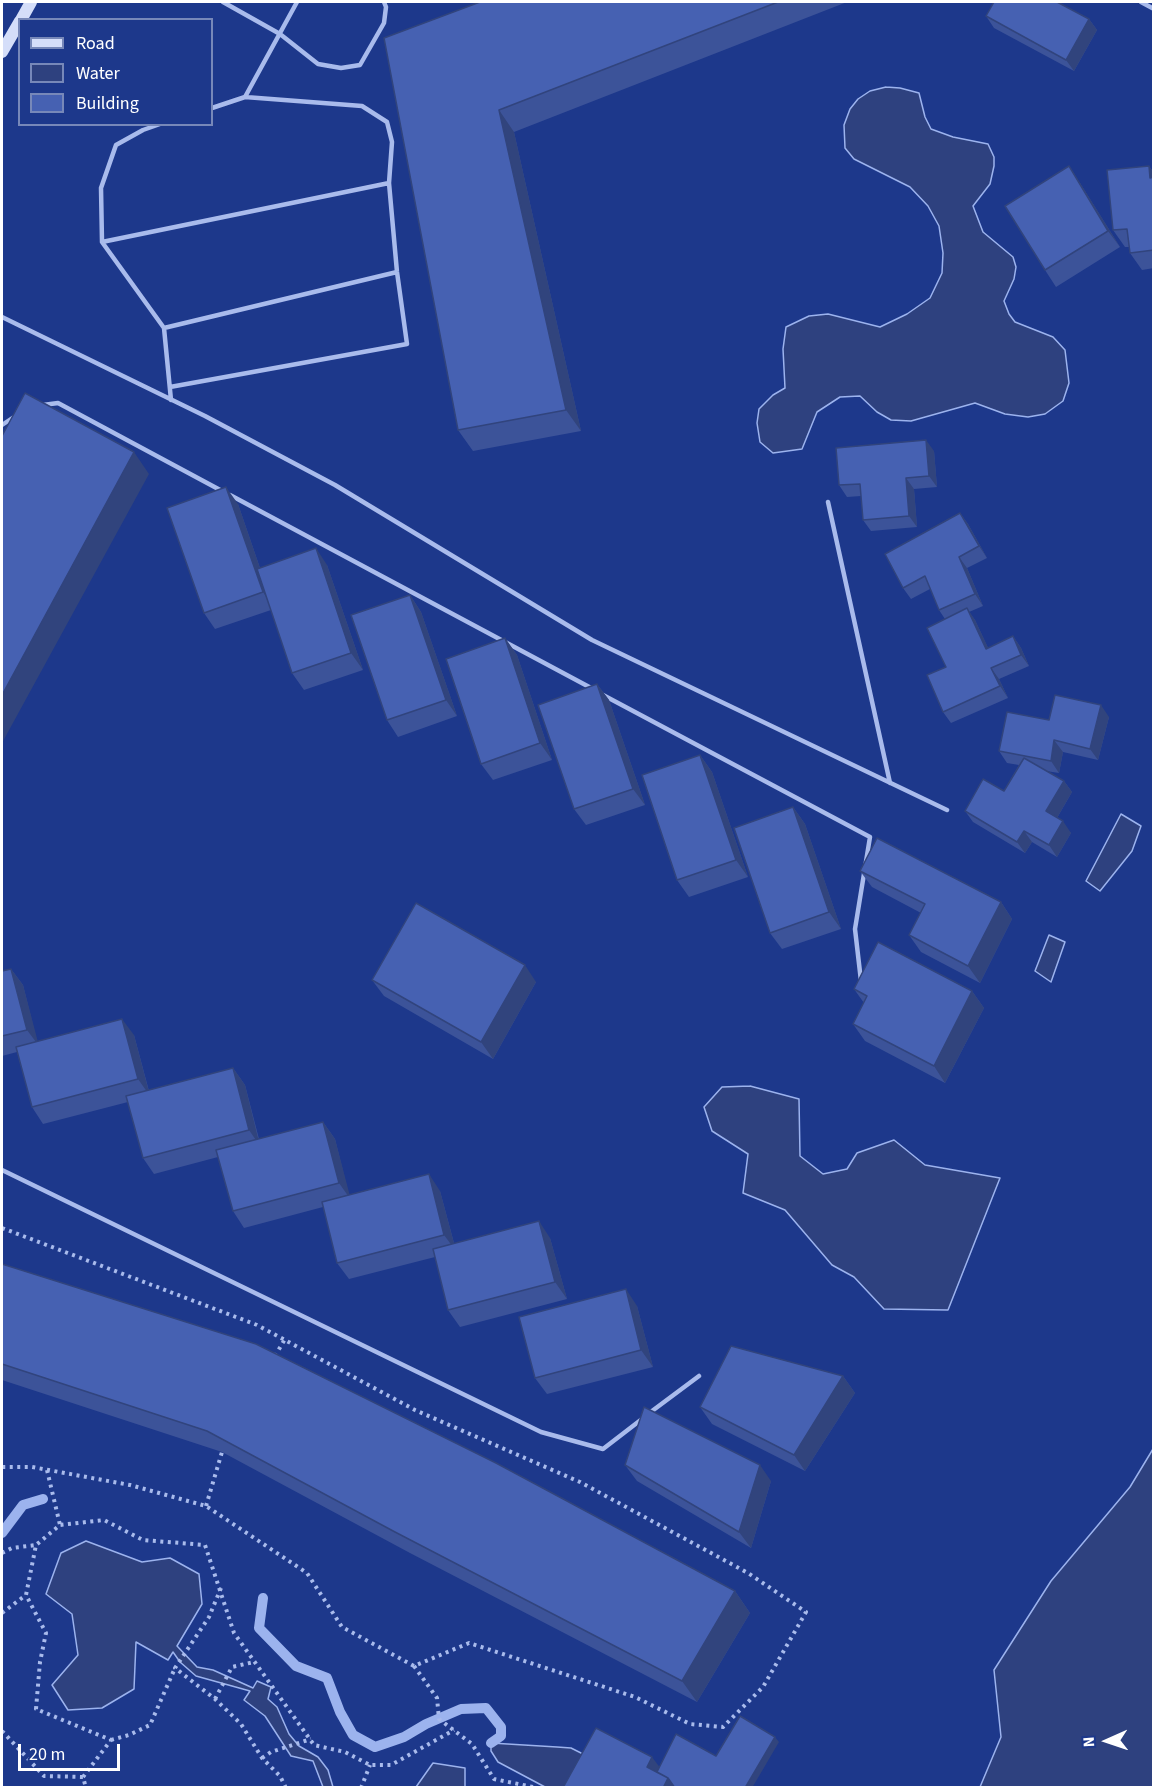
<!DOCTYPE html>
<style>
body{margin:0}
#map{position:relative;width:1155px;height:1789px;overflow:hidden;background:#1d388b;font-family:"Source Sans 3",sans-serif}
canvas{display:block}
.frame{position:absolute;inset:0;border:3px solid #fff;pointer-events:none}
.legend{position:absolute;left:18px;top:18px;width:195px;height:108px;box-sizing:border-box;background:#1d388b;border:2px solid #7788b9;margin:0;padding:8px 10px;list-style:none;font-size:18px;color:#fff}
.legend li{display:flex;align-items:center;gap:12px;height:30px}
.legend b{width:30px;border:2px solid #7788b9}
.north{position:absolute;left:1077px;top:1711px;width:60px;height:60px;-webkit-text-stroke:4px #1d388b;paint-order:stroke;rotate:267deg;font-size:16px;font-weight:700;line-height:24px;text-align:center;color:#fff}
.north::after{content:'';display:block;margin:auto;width:21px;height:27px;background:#fff;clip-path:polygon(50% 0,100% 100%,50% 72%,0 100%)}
.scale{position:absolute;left:18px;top:1744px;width:102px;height:27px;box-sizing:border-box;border:3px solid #fff;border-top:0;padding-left:8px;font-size:18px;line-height:21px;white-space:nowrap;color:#fff;-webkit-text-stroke:4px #1d388b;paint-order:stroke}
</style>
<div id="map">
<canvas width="1155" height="1789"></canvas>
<div class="frame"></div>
<ul class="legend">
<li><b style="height:8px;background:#d5def9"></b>Road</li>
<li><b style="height:16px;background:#2e417f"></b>Water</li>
<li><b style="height:16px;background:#4661b2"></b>Building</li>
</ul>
<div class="north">N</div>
<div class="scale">20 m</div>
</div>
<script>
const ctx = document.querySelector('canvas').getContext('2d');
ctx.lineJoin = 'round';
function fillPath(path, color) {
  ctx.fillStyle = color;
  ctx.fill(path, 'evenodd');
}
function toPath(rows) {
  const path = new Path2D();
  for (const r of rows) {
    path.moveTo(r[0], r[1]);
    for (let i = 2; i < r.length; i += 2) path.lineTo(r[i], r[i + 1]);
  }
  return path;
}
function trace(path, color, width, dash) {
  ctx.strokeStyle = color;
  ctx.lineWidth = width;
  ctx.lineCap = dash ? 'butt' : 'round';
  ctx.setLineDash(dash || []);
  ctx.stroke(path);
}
const water = toPath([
 [886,87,900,88,919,93,925,117,931,129,953,137,988,144,994,157,994,166,990,184,973,206,983,232,1013,257,1016,267,1014,279,1004,301,1009,314,1015,322,1053,337,1065,350,1069,383,1063,401,1045,414,1028,417,1005,414,975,403,911,421,891,420,877,412,860,396,840,397,817,412,802,449,773,453,760,442,757,423,759,409,773,395,785,388,783,349,786,327,809,316,828,314,880,327,907,314,930,298,942,273,943,253,939,226,928,206,910,187,854,159,845,148,844,125,850,109,858,99,870,91,886,87],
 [1121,814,1141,826,1132,851,1100,891,1086,881,1121,814],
 [1049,935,1065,942,1051,982,1035,971,1049,935],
 [750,1086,799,1099,800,1156,823,1174,847,1169,857,1153,894,1140,925,1165,1000,1178,948,1310,884,1309,854,1277,832,1265,785,1210,743,1193,748,1154,712,1131,704,1107,722,1087,750,1086],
 [1153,1449,1153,1787,980,1787,1001,1737,994,1670,1051,1581,1130,1487,1153,1449],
 [86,1541,142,1562,170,1558,199,1574,202,1604,177,1646,197,1667,213,1670,253,1688,257,1681,271,1687,268,1699,277,1707,289,1734,299,1746,318,1757,328,1770,333,1787,323,1787,313,1761,291,1756,265,1716,244,1700,250,1691,196,1676,180,1662,173,1652,168,1660,136,1642,134,1689,102,1708,68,1710,52,1685,78,1655,72,1614,46,1594,61,1553,86,1541],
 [491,1743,557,1747,571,1748,581,1753,587,1757,580,1787,545,1787,498,1762,491,1751,491,1743],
 [433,1763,465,1768,465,1787,416,1787,433,1763]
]);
const stream = toPath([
 [2,1533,23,1505,43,1499],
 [263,1598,259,1628,296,1666,327,1678,340,1712,353,1735,375,1747,404,1737,426,1724,461,1709,486,1708,501,1727,501,1736,491,1743]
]);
const path = toPath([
 [2,1228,257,1325,415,1410,580,1482,748,1573,806,1612,763,1687,723,1727,690,1724,635,1697,469,1643,414,1666,342,1627,307,1573,206,1506,130,1485,32,1467,2,1467],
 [275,1356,285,1339],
 [47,1470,60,1525],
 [206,1506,222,1452],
 [2,1553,12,1548,36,1545],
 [221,1588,209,1617,175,1668,215,1699,241,1724,262,1758,280,1776,286,1788],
 [2,1613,26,1595],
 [414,1666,437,1698,439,1719,472,1744,494,1779,538,1788],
 [215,1699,232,1667,254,1662],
 [2,1731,44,1776,83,1777,86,1788],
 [111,1740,129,1735,150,1725,175,1668],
 [262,1758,271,1752,311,1739],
 [83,1777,111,1740,36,1709,40,1662,46,1633,26,1595,36,1545,60,1525,104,1520,143,1540,205,1545,234,1633,314,1745,345,1752,370,1765,391,1765,454,1730],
 [361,1788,370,1765]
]);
const lane = toPath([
 [223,2,280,34,318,64,341,68,360,65,384,23,386,7,384,2],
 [1141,2,1154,9],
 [212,108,245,97,297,2],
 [160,124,143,130,116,145,101,188,102,242,164,328,171,400],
 [102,242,389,183],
 [2,317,205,416,335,485,592,640,947,810],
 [164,328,397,272],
 [170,387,407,344,397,272,389,183,392,142,387,122,362,106,245,97],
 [43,405,58,403,222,491],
 [2,425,14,417],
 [230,495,593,689],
 [828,502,890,783],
 [603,695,870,837,855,929,861,981],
 [2,1170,541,1432,603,1449,642,1419],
 [648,1414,699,1376]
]);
const secondary = toPath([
 [21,20,31,2],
 [2,52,20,21]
]);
const wall = toPath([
 [480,2,847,2,514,132,581,431,473,451,458,430],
 [986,16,1089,19,1097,30,1074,71,994,28],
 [1149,166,1154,173,1154,268,1142,270,1130,253,1129,247,1125,247,1113,230],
 [1080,183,1120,247,1056,287,1045,270],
 [934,451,937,487,914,489,917,527,871,531,863,520,861,496,847,497,839,485],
 [238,504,260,568,327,565,363,670,304,690,292,673,271,610,215,629,204,613],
 [960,513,968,524,987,558,967,568,983,606,969,612,975,620,988,648,1013,636,1021,648,1029,666,999,679,1008,698,951,723,943,712,946,667,945,619,939,610,930,589,911,599,903,588],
 [410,595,421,612,457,716,398,737,387,720],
 [505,638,517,655,552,760,493,780,481,764],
 [597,684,609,700,645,805,586,825,574,809],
 [1109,717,1098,760,1063,752,1059,773,1046,771,1064,781,1072,792,1057,818,1071,833,1057,857,1032,842,1025,853,973,822,965,811,1004,791,1019,765,1007,763,999,751,1049,720],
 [700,755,712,772,748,877,689,897,677,880],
 [793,807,805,824,841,929,782,949,770,933],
 [860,871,1001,902,1012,919,980,983,921,952,909,935,921,913,872,887],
 [11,969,23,985,37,1041,134,1035,149,1091,233,1068,245,1085,259,1139,323,1122,335,1139,349,1195,440,1191,454,1243,550,1238,567,1299,460,1327,448,1310,435,1257,349,1279,337,1263,323,1207,244,1228,233,1211,218,1157,154,1174,143,1158,128,1102,43,1124,32,1107,17,1052,2,1056,2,971],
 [372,980,536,982,493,1059,384,996],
 [854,989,972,991,984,1008,945,1083,865,1041,853,1024,864,1003],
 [2,1264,735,1591,750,1613,697,1702,410,1553,222,1452,2,1380],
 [637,1306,653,1367,547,1394,535,1378],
 [843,1376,855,1393,805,1471,712,1424,700,1407],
 [625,1465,771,1481,751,1548,637,1481]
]);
const shadedWall = toPath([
 [1089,19,1097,30,1074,71,1066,60],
 [499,110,514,132,581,431,566,410],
 [1069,166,1080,183,1120,247,1108,231],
 [1149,166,1154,173,1154,183,1150,178],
 [926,440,934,451,937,487,929,476],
 [134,452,149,474,2,743,2,695],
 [906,478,914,489,917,527,909,516],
 [226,487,238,504,274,609,263,592],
 [960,513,968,524,987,558,979,546],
 [316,548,327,565,363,670,351,653],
 [959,557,967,568,983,606,975,594],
 [410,595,421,612,457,716,446,700],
 [967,608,975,620,994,660,986,649],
 [1013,636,1021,648,1029,666,1021,655],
 [505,638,517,655,552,760,540,743],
 [991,668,999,679,1008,698,1000,686],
 [597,684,609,700,645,805,633,789],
 [1101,705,1109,717,1098,760,1090,749],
 [1054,740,1063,752,1059,773,1051,761],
 [700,755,712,772,748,877,736,860],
 [1064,781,1072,792,1054,823,1046,811],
 [793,807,805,824,841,929,829,912],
 [1063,821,1071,833,1057,857,1049,845],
 [1024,831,1032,842,1025,853,1017,842],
 [1001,902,1012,919,980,983,968,966],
 [525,965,536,982,493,1059,481,1042],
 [11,969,23,985,39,1046,27,1030],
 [972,991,984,1008,945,1083,934,1066],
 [122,1019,134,1035,150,1096,138,1079],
 [233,1068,245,1085,260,1146,249,1130],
 [323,1122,335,1139,351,1200,339,1183],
 [429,1174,440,1191,456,1251,444,1235],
 [539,1221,550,1238,567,1299,555,1282],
 [626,1289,637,1306,653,1367,641,1350],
 [843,1376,855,1393,805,1471,794,1455],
 [760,1465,771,1481,751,1548,739,1532],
 [735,1591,750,1613,697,1702,682,1681],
 [775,1737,779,1742,752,1788,745,1788],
 [652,1757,664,1773,660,1781,647,1767],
 [668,1778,675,1788,663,1788]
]);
const building = toPath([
 [480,2,778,2,499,110,566,410,458,430,384,38,480,2],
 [994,2,1057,2,1089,19,1066,60,986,16,994,2],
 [1069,166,1108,231,1045,270,1005,206,1069,166],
 [1149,166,1150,178,1154,177,1154,250,1130,253,1127,229,1113,230,1107,170,1149,166],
 [25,393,134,452,2,695,2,436,25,393],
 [926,440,929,476,906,478,909,516,863,520,860,484,839,485,836,448,926,440],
 [226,487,263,592,204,613,167,508,226,487],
 [960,513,979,546,959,557,975,594,939,610,925,576,903,588,885,554,960,513],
 [316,548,351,653,292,673,257,569,316,548],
 [410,595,446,700,387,720,351,615,410,595],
 [967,608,986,649,1013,636,1021,655,991,668,1000,686,943,712,927,675,946,667,927,628,967,608],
 [505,638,540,743,481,764,446,659,505,638],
 [597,684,633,789,574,809,538,705,597,684],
 [1055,695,1101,705,1090,749,1054,740,1051,761,999,751,1007,712,1049,720,1055,695],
 [700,755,736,860,677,880,642,775,700,755],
 [1024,758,1064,781,1046,811,1063,821,1049,845,1024,831,1017,842,965,811,983,779,1004,791,1024,758],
 [793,807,829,912,770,933,734,828,793,807],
 [877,838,1001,902,968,966,909,935,925,904,860,871,877,838],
 [416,903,525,965,481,1042,372,980,416,903],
 [878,942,972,991,934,1066,853,1024,867,996,854,989,878,942],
 [11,969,27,1030,2,1036,2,971,11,969],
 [122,1019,138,1079,32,1107,16,1047,122,1019],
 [233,1068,249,1130,143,1158,126,1096,233,1068],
 [323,1122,339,1183,233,1211,216,1150,323,1122],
 [429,1174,444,1235,337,1263,322,1202,429,1174],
 [539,1221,555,1282,448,1310,433,1249,539,1221],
 [2,1264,256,1344,496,1463,735,1591,682,1681,395,1532,207,1431,2,1364,2,1264],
 [626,1289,641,1350,535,1378,519,1317,626,1289],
 [731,1346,843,1376,794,1455,700,1407,731,1346],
 [644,1407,760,1465,739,1532,625,1465,644,1407],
 [740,1716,775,1737,745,1788,675,1788,668,1778,657,1772,676,1734,716,1756,740,1716],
 [596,1728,652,1757,647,1767,668,1778,663,1788,567,1788,564,1786,596,1728]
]);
fillPath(water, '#2e417f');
trace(water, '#9cb3ee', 1.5);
trace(stream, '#9cb3ee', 10);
trace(path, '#a9bbec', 4, [3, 4.5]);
trace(lane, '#a9bbec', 4.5);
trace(secondary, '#d5def9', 12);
fillPath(wall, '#3c5399');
fillPath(shadedWall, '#31447d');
fillPath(building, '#4661b2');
trace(building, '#31447d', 1.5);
</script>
